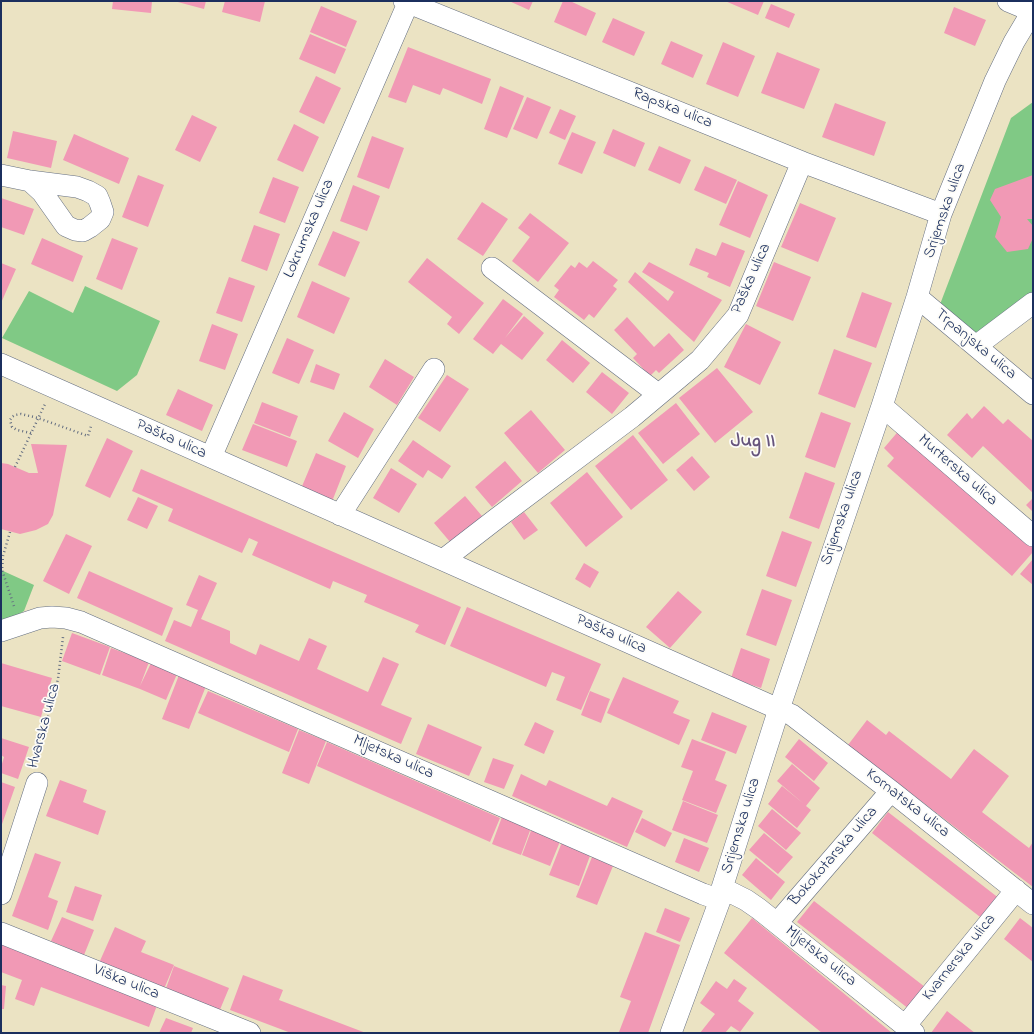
<!DOCTYPE html>
<meta charset="utf-8">
<style>
body{margin:0}
#map{position:relative;width:1034px;height:1034px;overflow:hidden;background:#ebe3c3;font-family:"Indie Flower",sans-serif}
canvas{display:block}
.frame{position:absolute;inset:0;border:2px solid #1b2f5e;pointer-events:none}
</style>
<div id="map">
<canvas width="1034" height="1034"></canvas>
<div class="frame"></div>
</div>
<script>
const ctx = document.querySelector('canvas').getContext('2d');
ctx.lineJoin = 'round';
function fillPath(path, color) {
  ctx.fillStyle = color;
  ctx.fill(path, 'evenodd');
}
function toPath(rows) {
  const path = new Path2D();
  for (const r of rows) {
    path.moveTo(r[0], r[1]);
    for (let i = 2; i < r.length; i += 2) path.lineTo(r[i], r[i + 1]);
  }
  return path;
}
function trace(path, color, width, dash) {
  ctx.strokeStyle = color;
  ctx.lineWidth = width;
  ctx.lineCap = dash ? 'butt' : 'round';
  ctx.setLineDash(dash || []);
  ctx.stroke(path);
}
function drawText(font, color, halo, rows, align = 'center') {
  ctx.font = font + ' "Indie Flower",sans-serif';
  ctx.lineWidth = 3.5;
  ctx.setLineDash([]);
  ctx.textBaseline = 'middle';
  ctx.strokeStyle = halo;
  ctx.fillStyle = color;
  for (const [text, x, y, turn = 0] of rows) {
    ctx.save();
    ctx.translate(x, y);
    ctx.rotate((+turn || 0) * Math.PI / 180);
    ctx.textAlign = isNaN(turn) ? turn : align;
    if (halo) ctx.strokeText(text, 0, 0);
    ctx.fillText(text, 0, 0);
    ctx.restore();
  }
}
const green = toPath([
 [1033,102,1033,295,976,339,939,307,1011,118],
 [85,286,160,321,137,375,117,391,2,338,29,291,73,313],
 [1,570,34,585,24,611,1,625]
]);
const building = toPath([
 [113,1,152,1,151,13,112,9],
 [174,1,206,1,204,9],
 [225,1,265,1,260,22,222,12],
 [509,1,533,1,529,10],
 [563,1,570,1,596,13,586,36,554,22],
 [725,1,764,1,758,15],
 [771,4,795,14,789,28,765,18],
 [321,6,357,21,346,47,310,32],
 [954,7,986,20,975,46,944,33],
 [613,18,645,32,634,56,602,42],
 [310,34,346,49,335,74,299,59],
 [671,41,703,55,693,78,661,64],
 [723,42,755,56,738,97,706,84],
 [408,47,491,79,482,104,443,88,440,95,413,85,406,103,388,97],
 [777,52,820,69,804,109,761,93],
 [316,76,341,88,324,124,299,112],
 [500,86,524,96,507,138,484,129],
 [527,97,551,107,537,139,513,129],
 [835,103,886,122,874,156,822,137],
 [560,109,576,116,565,140,549,133],
 [192,115,217,127,200,162,175,150],
 [294,124,319,137,303,172,277,160],
 [613,129,645,143,635,167,603,153],
 [13,131,57,141,51,168,7,158],
 [572,132,596,142,582,174,558,164],
 [74,134,129,158,119,184,63,160],
 [372,136,404,148,389,189,357,177],
 [659,146,691,160,680,184,648,170],
 [705,166,737,180,726,204,694,190],
 [138,175,164,185,148,227,122,217],
 [1033,175,1033,219,1027,219,1033,226,1033,238,1028,249,1007,252,995,237,1001,217,990,200,995,189],
 [273,177,299,187,285,223,259,213],
 [738,181,768,195,750,238,719,225],
 [353,185,380,196,367,231,340,221],
 [1,198,34,209,24,235,1,227],
 [482,202,508,219,483,256,457,239],
 [800,203,836,218,818,262,781,247],
 [530,213,569,243,538,282,512,261,530,237,518,228],
 [254,225,280,234,267,271,241,261],
 [333,231,360,242,345,277,318,265],
 [42,238,83,256,73,282,31,264],
 [112,238,138,248,122,290,96,279],
 [722,242,745,251,730,287,707,277,709,273,689,265,696,248,716,256],
 [427,258,484,303,459,334,447,324,452,317,408,282],
 [593,261,618,280,613,286,617,289,594,318,589,314,584,320,554,297,559,290,554,286,571,265,575,268,579,262,587,268],
 [649,262,722,300,694,342,628,282,635,272,668,301,674,292,642,272],
 [774,262,811,277,793,321,756,306],
 [1,263,16,269,1,303],
 [229,277,255,286,242,322,216,313],
 [312,281,350,298,334,334,297,317],
 [862,292,892,303,876,348,846,337],
 [503,299,523,314,505,338,524,316,544,333,522,360,501,344,493,354,473,339],
 [627,317,654,347,669,333,684,350,659,373,656,370,650,376,633,358,637,354,614,330],
 [212,324,238,334,225,370,199,361],
 [746,324,781,342,760,385,724,367],
 [287,338,314,350,299,384,272,373],
 [562,340,590,363,573,383,546,360],
 [834,349,872,363,855,408,818,394],
 [385,359,414,377,397,405,369,387],
 [316,364,340,374,334,390,310,382],
 [717,368,753,412,715,443,679,398],
 [602,372,629,393,612,414,586,392],
 [447,375,469,389,440,432,418,418],
 [178,389,213,405,202,431,166,415],
 [262,402,298,416,290,437,254,423],
 [676,403,700,434,663,464,638,433],
 [984,406,1003,424,1008,419,1033,441,1033,493,983,446,972,458,947,435,967,413,972,419],
 [531,410,565,450,538,473,504,433],
 [344,412,374,429,358,458,328,441],
 [821,412,851,423,835,468,805,457],
 [253,424,297,441,287,467,242,450],
 [901,428,1033,544,1033,552,1012,576,887,466,894,458,884,448],
 [633,435,668,480,631,510,595,466],
 [107,438,133,451,110,498,85,486],
 [413,440,451,466,442,479,428,470,423,478,398,461],
 [31,444,67,445,53,515,48,524,36,530,20,534,1,529,1,463,8,464,29,473,38,473],
 [316,453,346,466,331,504,300,491],
 [692,456,710,477,694,491,676,470],
 [505,461,522,481,492,507,475,487],
 [391,468,417,484,399,513,373,498],
 [141,469,461,607,445,645,415,632,419,625,364,602,367,595,333,581,330,589,252,555,258,542,249,538,242,553,168,521,173,509,132,491],
 [587,472,623,517,586,547,550,503],
 [805,472,835,483,819,529,789,518],
 [465,496,482,516,451,543,434,523],
 [138,497,158,506,147,529,127,520],
 [1033,498,1033,512,1026,505],
 [524,512,538,530,524,540,511,522],
 [782,531,812,542,796,587,766,576],
 [66,534,92,546,69,594,43,581],
 [1033,559,1033,585,1020,574],
 [584,563,599,572,590,588,575,579],
 [89,571,173,608,162,636,77,598],
 [199,575,217,583,201,619,230,631,230,643,256,655,260,644,299,661,309,638,327,646,317,669,368,692,383,657,399,664,381,705,412,718,401,744,165,641,174,620,191,627,198,610,186,605],
 [762,589,792,600,776,646,746,635],
 [678,591,702,612,670,648,646,627],
 [467,607,601,664,581,710,556,700,565,677,552,672,546,687,450,646],
 [72,633,110,647,100,675,62,661],
 [111,648,149,662,140,686,151,663,177,674,166,700,140,689,102,675],
 [741,648,770,659,761,688,731,678],
 [1,663,52,678,41,717,1,706],
 [179,675,206,686,189,729,162,719],
 [623,677,679,701,673,713,690,720,679,745,607,713],
 [208,691,298,729,289,752,198,713],
 [590,691,610,699,601,723,581,715],
 [712,712,747,726,736,754,701,740],
 [867,720,886,735,889,731,951,779,974,749,1009,776,982,812,1029,848,1033,842,1033,887,848,745],
 [535,722,554,731,544,754,524,745],
 [428,724,482,747,469,776,416,754],
 [299,730,326,741,309,784,282,773],
 [1,738,29,747,18,779,1,773,1,767,4,757,1,755],
 [692,739,726,752,715,780,727,785,716,813,682,800,693,771,681,767],
 [799,739,828,763,814,781,785,757],
 [327,742,500,818,490,842,317,766],
 [493,758,514,765,504,789,484,782],
 [792,764,820,788,806,806,811,810,797,828,768,804,782,786,804,804,777,781],
 [521,774,546,786,549,780,607,806,612,797,643,811,627,847,512,796],
 [60,780,87,790,83,802,106,811,98,835,46,816],
 [1,782,15,787,1,827],
 [683,801,718,815,707,843,672,830],
 [772,809,801,833,786,850,758,826],
 [888,812,1000,899,984,920,872,833],
 [502,817,531,828,521,855,492,844],
 [642,818,672,833,665,847,635,832],
 [532,828,561,839,550,866,522,855],
 [764,833,793,857,778,874,749,850],
 [684,838,709,848,699,872,675,862],
 [562,842,591,853,579,886,549,875],
 [35,853,61,862,48,897,58,901,48,930,12,916],
 [592,857,613,866,597,905,576,897],
 [756,858,785,882,771,900,742,875],
 [75,886,102,895,93,921,66,912],
 [814,901,925,987,909,1009,797,922],
 [665,908,690,918,680,942,656,932],
 [62,917,94,930,84,955,51,941],
 [752,918,892,1033,822,1033,724,953],
 [1020,918,1033,928,1033,962,1004,939],
 [115,927,146,941,141,952,174,965,164,989,99,963],
 [645,932,680,945,648,1033,622,1033,619,1032,631,1001,620,997],
 [1,942,159,1000,149,1027,41,987,34,1006,15,999,22,980,1,972],
 [174,966,229,988,219,1012,165,991],
 [243,975,283,990,279,1000,366,1033,291,1033,230,1010],
 [734,979,747,988,738,1001,754,1013,740,1032,731,1026,725,1033,700,1033,715,1014,700,1003,716,981,727,989],
 [1,985,6,986,4,1009,1,1009],
 [947,1011,975,1033,931,1033],
 [166,1018,193,1028,191,1033,159,1033]
]);
const path = toPath([
 [31,433,17,430,12,427,10,420,12,417,15,415,21,414,38,418,88,436,91,426],
 [15,467,45,404],
 [10,532,3,556,2,570,14,606],
 [36,763,58,679,63,637]
]);
const minor = toPath([
 [404,1,802,162,941,214],
 [1008,1,1032,11],
 [1,175,30,181,77,187,88,191,97,196,100,203,103,212,100,219,90,227,83,231,75,230,66,226,42,192,30,181],
 [492,268,658,394],
 [917,297,1033,394],
 [976,346,1033,303],
 [1,364,792,715,891,791,1033,904],
 [882,406,1033,536],
 [211,457,409,1],
 [340,515,434,369],
 [443,560,496,519,632,417,700,360,738,315,802,162],
 [1,631,40,618,52,617,66,618,81,622,703,894,720,900],
 [722,888,746,900,759,909,914,1033],
 [1,894,37,783],
 [777,923,891,791],
 [1,933,250,1033],
 [905,1026,1016,890],
 [671,1033,720,900,722,888,779,709,882,406,917,297,941,214,995,81,1014,42,1033,10]
]);
const streetNames = [
 ["Rapska ulica",672,109,22],
 ["Srijemska ulica",946,211,-71],
 ["Lokrumska ulica",310,229,-67],
 ["Paška ulica",752,279,-66],
 ["Trpanjska ulica",975,345,40],
 ["Paška ulica",171,440,24],
 ["Murterska ulica",957,471,41],
 ["Srijemska ulica",843,518,-71],
 ["Paška ulica",611,635,24],
 ["Hvarska ulica",45,726,-75],
 ["Mljetska ulica",393,758,24],
 ["Kornatska ulica",907,804,38],
 ["Srijemska ulica",742,826,-73],
 ["Bokokotarska ulica",834,857,-49],
 ["Mljetska ulica",820,957,39],
 ["Kvarnerska ulica",960,958,-51],
 ["Viška ulica",126,983,22]
];
const districtNames = [
 ["Jug II",753,443]
];
fillPath(green, '#80c985');
fillPath(building, '#f199b5');
trace(minor, '#646e81', 22);
trace(path, '#646e81', 2.5, [1, 3]);
trace(minor, '#fff', 21);
drawText('16px', '#1b2f5e', '#fdfcf7', streetNames);
drawText('bold 20px', '#66547c', '#fdfcf7', districtNames);
</script>
